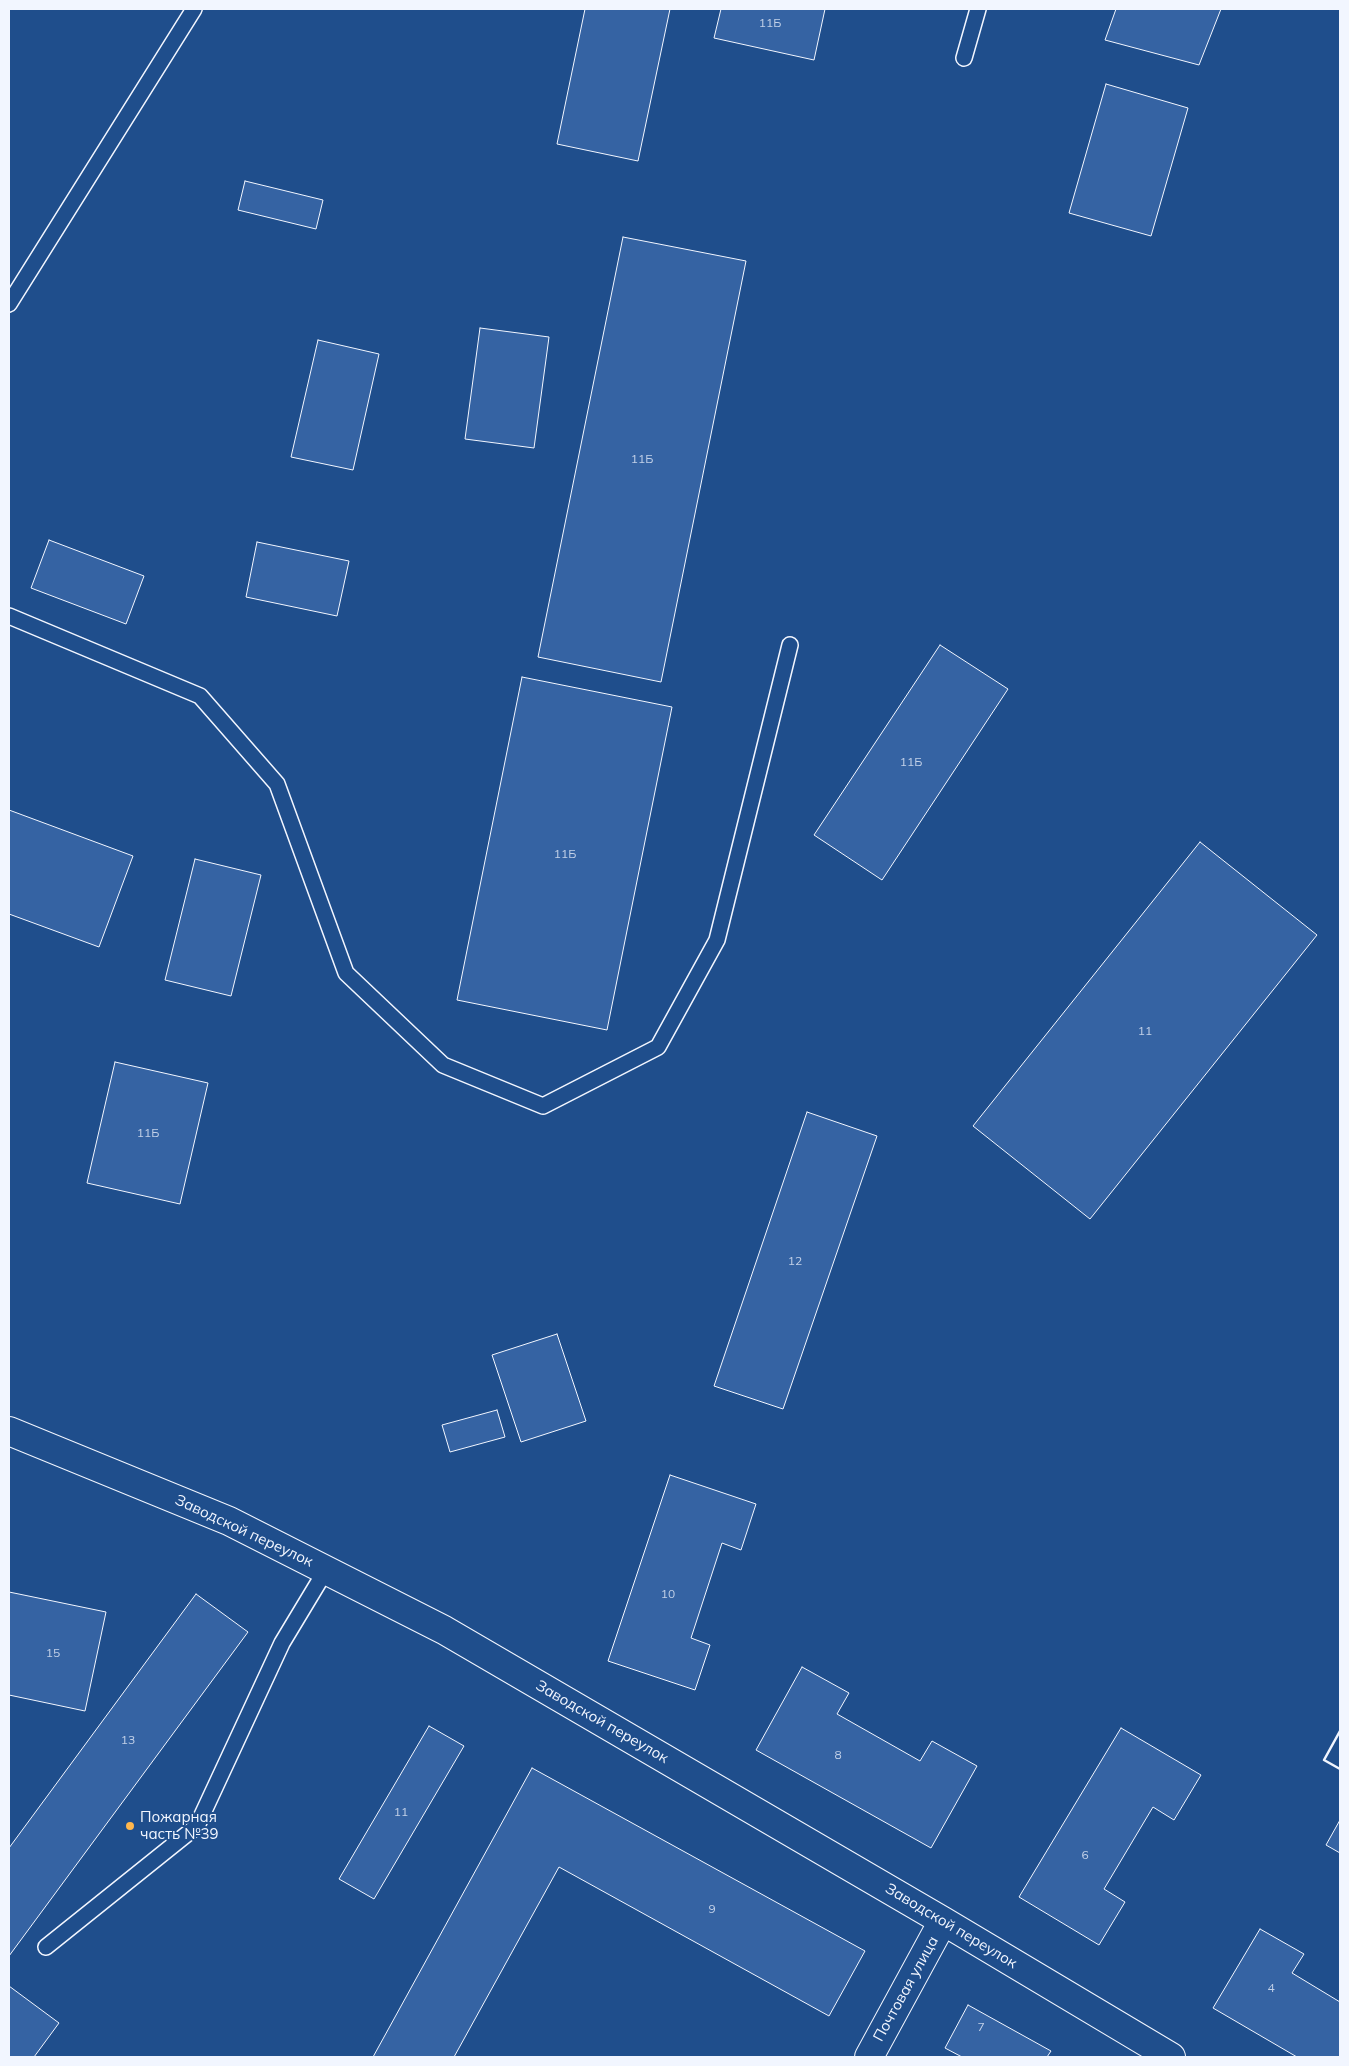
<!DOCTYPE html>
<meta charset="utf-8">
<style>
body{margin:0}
#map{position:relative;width:1349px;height:2066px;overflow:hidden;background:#1f4e8c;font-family:Mulish,sans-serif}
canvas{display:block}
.frame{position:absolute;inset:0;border:10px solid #f2f6ff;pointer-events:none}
</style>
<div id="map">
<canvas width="1349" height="2066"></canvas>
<div class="frame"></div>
</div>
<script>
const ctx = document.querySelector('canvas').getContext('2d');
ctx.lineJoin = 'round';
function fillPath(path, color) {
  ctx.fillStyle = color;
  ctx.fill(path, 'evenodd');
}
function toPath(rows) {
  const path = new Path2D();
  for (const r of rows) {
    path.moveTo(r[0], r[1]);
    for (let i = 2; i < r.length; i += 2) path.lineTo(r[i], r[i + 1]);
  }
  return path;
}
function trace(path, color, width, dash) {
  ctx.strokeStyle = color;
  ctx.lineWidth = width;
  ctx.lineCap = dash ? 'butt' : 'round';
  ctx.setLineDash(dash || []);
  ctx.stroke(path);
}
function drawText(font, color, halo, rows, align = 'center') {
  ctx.font = font + ' Mulish,sans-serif';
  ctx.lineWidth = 4;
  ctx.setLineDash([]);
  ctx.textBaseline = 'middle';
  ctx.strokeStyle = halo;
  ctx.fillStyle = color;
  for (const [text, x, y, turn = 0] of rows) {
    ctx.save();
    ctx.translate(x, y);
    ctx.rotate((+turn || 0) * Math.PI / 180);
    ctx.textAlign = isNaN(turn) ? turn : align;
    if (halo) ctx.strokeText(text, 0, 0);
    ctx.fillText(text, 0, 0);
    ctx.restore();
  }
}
const building = toPath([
 [585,9,670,9,638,161,557,144,585,9],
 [721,9,825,9,814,60,714,38,721,9],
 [1116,9,1221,9,1199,65,1105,40,1116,9],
 [1106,84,1188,108,1151,236,1069,213,1106,84],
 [245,181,323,200,316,229,238,210,245,181],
 [623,237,746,261,661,682,538,657,623,237],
 [480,328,549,337,534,448,465,439,480,328],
 [318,340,379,354,353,470,291,457,318,340],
 [49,540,144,576,126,624,31,588,49,540],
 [257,542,349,561,337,616,246,597,257,542],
 [940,645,1008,689,882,880,814,835,940,645],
 [522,677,672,707,607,1030,457,1000,522,677],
 [9,810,133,856,99,947,9,914,9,810],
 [1200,842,1317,935,1090,1219,973,1126,1200,842],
 [195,859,261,875,231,996,165,980,195,859],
 [115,1062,208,1083,180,1204,87,1183,115,1062],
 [807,1112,877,1136,783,1409,714,1386,807,1112],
 [557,1334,586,1421,521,1442,492,1355,557,1334],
 [497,1410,505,1437,450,1452,442,1425,497,1410],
 [670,1475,756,1504,741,1550,722,1543,691,1638,710,1645,695,1690,608,1661,670,1475],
 [9,1592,106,1612,85,1711,9,1695,9,1592],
 [196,1594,248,1632,9,1956,9,1848,196,1594],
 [802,1667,849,1693,837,1714,920,1761,932,1741,977,1766,931,1848,756,1750,802,1667],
 [429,1726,464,1746,374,1899,339,1879,429,1726],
 [1121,1728,1201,1775,1174,1820,1153,1807,1104,1889,1125,1902,1099,1945,1019,1897,1121,1728],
 [532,1768,865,1951,829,2016,559,1867,454,2057,373,2057,532,1768],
 [1340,1820,1340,1853,1326,1845,1340,1820],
 [1260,1929,1304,1954,1292,1973,1340,2002,1340,2057,1297,2057,1213,2008,1260,1929],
 [9,1986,59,2023,34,2057,9,2057,9,1986],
 [968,2005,1051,2051,1047,2057,962,2057,945,2048,968,2005]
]);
const service = toPath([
 [964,58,978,9],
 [9,304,194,9],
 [9,616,200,696,277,784,346,973,443,1065,543,1106,658,1047,717,940,790,645],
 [46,1947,197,1826,282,1643,326,1570]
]);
const tertiary = toPath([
 [9,1431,229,1521,444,1630,943,1921,1171,2057],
 [869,2057,943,1921]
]);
const wall = toPath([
 [1340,1731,1324,1760,1340,1769]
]);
const markers = [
 [130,1826,5,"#ffb74d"]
];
const numberNames = [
 ["11Б",770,23],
 ["11Б",642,459],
 ["11Б",911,762],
 ["11Б",565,854],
 ["11",1145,1031],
 ["11Б",148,1133],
 ["12",795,1261],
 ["10",668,1594],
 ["15",53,1653],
 ["13",128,1740],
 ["8",838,1755],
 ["11",401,1812],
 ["6",1085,1855],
 ["9",712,1909],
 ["4",1271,1988],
 ["7",981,2027]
];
const streetNames = [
 ["Заводской переулок",244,1531,25],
 ["Заводской переулок",602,1722,30],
 ["Заводской переулок",951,1926,31],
 ["Почтовая улица",906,1989,-61]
];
const poiNames = [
 ["Пожарная",140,1817],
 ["часть №39",140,1834]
];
fillPath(building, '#3563a3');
trace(building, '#f2f6ff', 1);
trace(service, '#f2f6ff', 18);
trace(tertiary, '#f2f6ff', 30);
trace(service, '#1f4e8c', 15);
trace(tertiary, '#1f4e8c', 28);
trace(wall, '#f2f6ff', 2.5);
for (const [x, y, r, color] of markers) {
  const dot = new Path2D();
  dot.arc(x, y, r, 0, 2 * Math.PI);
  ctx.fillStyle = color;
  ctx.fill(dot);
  trace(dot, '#1f4e8c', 2);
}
drawText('12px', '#c3d1e8', null, numberNames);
drawText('15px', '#f2f6ff', '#1f4e8c', streetNames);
drawText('15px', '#f2f6ff', '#1f4e8c', poiNames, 'left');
</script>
